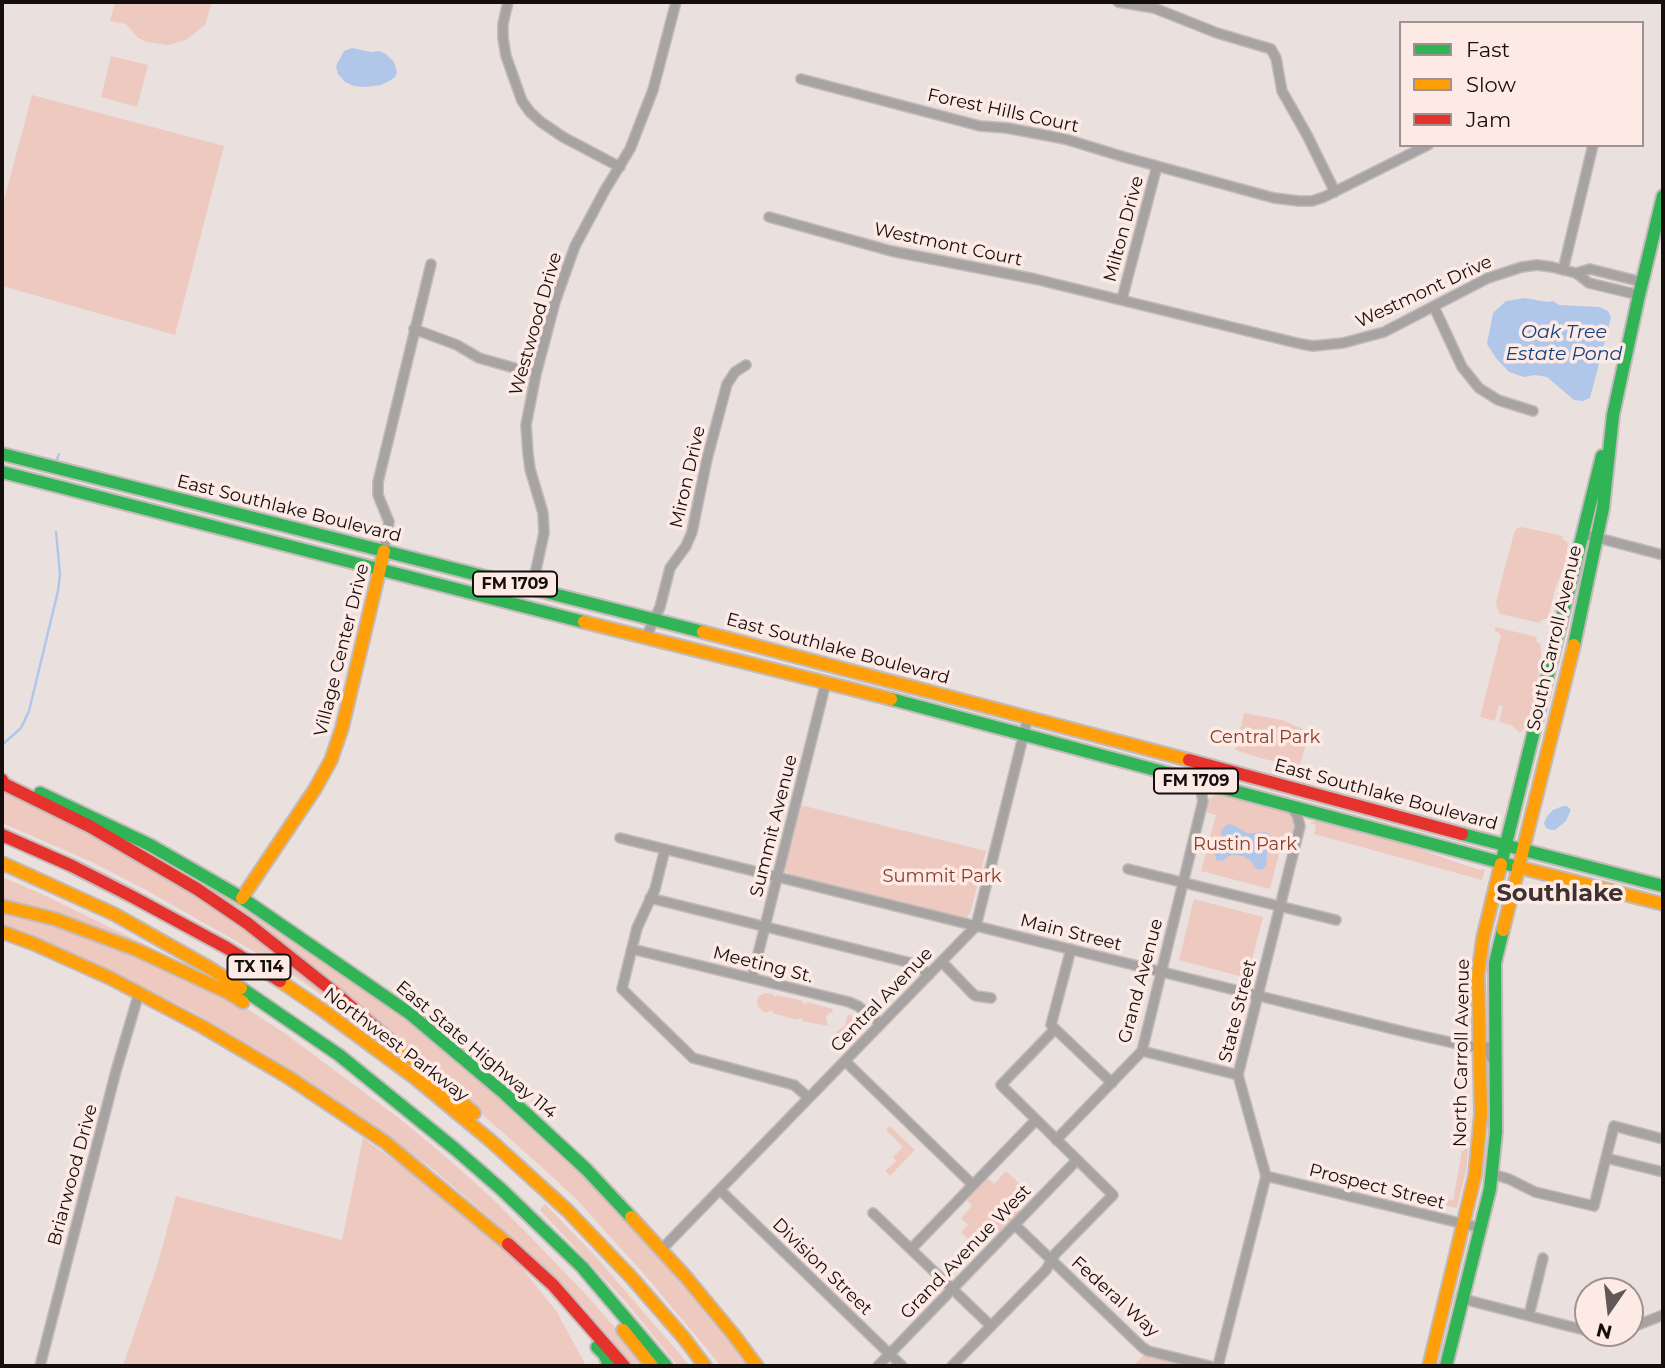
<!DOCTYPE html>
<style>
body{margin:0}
#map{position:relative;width:1665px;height:1368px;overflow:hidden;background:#eae0de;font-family:Montserrat,sans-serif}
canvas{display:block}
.frame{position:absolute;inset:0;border:4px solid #140e0d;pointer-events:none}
.legend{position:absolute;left:1399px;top:21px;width:245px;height:126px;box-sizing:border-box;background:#fdeae5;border:2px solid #a0928f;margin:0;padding:9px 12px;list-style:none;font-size:21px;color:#140e0d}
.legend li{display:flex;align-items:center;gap:14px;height:35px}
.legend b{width:35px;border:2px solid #a0928f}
.north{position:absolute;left:1574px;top:1277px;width:70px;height:70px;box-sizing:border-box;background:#fdeae5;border:2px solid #a0928f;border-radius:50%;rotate:194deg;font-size:19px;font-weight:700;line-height:28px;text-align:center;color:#140e0d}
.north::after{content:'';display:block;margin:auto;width:24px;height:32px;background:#5f5856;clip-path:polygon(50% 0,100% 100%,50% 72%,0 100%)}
</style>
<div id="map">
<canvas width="1665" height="1368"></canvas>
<div class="frame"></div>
<ul class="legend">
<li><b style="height:9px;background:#30b455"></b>Fast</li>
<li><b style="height:9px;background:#ff9f0a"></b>Slow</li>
<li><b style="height:9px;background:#e5322d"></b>Jam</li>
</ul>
<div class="north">N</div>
</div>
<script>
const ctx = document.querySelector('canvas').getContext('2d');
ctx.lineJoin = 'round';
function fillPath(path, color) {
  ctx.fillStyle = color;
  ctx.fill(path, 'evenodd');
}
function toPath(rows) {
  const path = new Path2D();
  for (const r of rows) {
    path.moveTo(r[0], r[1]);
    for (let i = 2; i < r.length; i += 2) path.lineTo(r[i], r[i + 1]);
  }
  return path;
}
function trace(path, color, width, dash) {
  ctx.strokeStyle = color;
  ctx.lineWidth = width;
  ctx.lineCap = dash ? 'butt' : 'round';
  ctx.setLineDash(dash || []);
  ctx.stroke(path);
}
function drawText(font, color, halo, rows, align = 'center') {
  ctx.font = font + ' Montserrat,sans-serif';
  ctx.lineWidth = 7;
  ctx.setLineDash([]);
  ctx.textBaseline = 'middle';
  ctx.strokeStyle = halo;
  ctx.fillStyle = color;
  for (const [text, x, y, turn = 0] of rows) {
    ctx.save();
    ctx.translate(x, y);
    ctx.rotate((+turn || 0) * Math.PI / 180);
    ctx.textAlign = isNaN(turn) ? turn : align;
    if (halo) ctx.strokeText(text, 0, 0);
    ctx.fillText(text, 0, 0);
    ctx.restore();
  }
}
const green = toPath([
 [115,2,212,2,205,25,186,40,168,45,147,42,138,38,126,24,110,21],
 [111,56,148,65,137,107,101,97],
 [32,95,224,146,175,335,2,286,2,208],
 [1522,527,1563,536,1562,539,1567,542,1568,546,1566,562,1556,586,1549,614,1547,618,1541,620,1540,623,1500,614,1497,608,1496,602,1514,533,1516,529],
 [1495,627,1537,637,1536,641,1540,644,1541,649,1541,659,1532,709,1525,728,1520,733,1511,725,1499,722,1503,706,1499,705,1495,721,1480,717,1501,635,1499,634,1499,632,1495,631],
 [1244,713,1282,720,1310,732,1299,767,1264,759,1235,750],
 [2,786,213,903,342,1008,340,1008,296,977,255,952,146,890,92,862,2,823],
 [1217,794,1285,811,1293,817,1296,825,1293,835,1284,833,1270,889,1201,871,1216,815,1205,812,1210,798],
 [800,805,986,851,970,914,966,918,959,918,791,876,786,871,785,865],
 [1320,820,1400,842,1450,860,1480,870,1485,869,1482,880,1314,834,1316,825,1309,823],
 [192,876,283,931,368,990,420,1030,487,1085,557,1149,621,1215,660,1258,749,1366,721,1366,645,1275,577,1200,543,1168,441,1078,190,879],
 [2,877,44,895,162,953,2,904],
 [1194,899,1263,917,1247,978,1179,960],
 [2,911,50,924,124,949,238,1003,283,1032,400,1119,446,1157,494,1200,528,1234,591,1300,648,1366,634,1366,583,1306,519,1243,435,1171,388,1136,269,1056,190,1010,68,951,2,924],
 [765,993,773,994,773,996,776,997,777,995,803,1001,803,1003,806,1004,807,1002,833,1009,832,1012,829,1013,826,1017,828,1026,802,1021,803,1019,799,1018,798,1020,772,1013,773,1011,769,1011,768,1013,764,1012,758,1007,757,1000,759,996],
 [847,1015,852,1015,862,1023,844,1042,836,1032,845,1026],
 [890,1126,915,1150,890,1176,885,1171,896,1161,893,1157,903,1147,886,1130],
 [1468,1136,1469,1136,1469,1143,1466,1171,1457,1208,1444,1205,1446,1199,1453,1200,1462,1151,1464,1151],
 [363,1138,423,1181,517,1262,557,1312,586,1366,123,1366,158,1263,176,1196,342,1240],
 [1006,1171,1027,1191,1015,1204,1022,1212,1001,1233,994,1226,982,1238,975,1232,968,1239,961,1232,968,1225,961,1218,972,1206,966,1199,986,1177,994,1184],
 [545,1204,596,1257,690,1366,678,1366,626,1302,540,1210],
 [1148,1351,1210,1366,1133,1366]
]);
const water = toPath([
 [352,48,371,52,379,51,386,54,394,62,397,72,395,77,391,80,381,85,365,87,354,86,345,82,338,74,336,66,344,51],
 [1525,298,1547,302,1553,301,1559,305,1599,307,1608,311,1611,318,1590,398,1583,401,1574,400,1547,377,1535,375,1524,377,1509,372,1496,358,1487,344,1493,313,1506,301],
 [1563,806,1567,806,1571,810,1566,821,1555,830,1551,830,1546,828,1544,823,1547,816,1553,810],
 [1228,824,1234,825,1247,833,1255,833,1265,832,1271,836,1272,844,1267,852,1266,866,1262,870,1256,869,1251,861,1243,856,1234,855,1229,856,1222,861,1216,860,1215,854,1220,848,1222,842,1221,830]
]);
const stream = toPath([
 [57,459,59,454],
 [2,745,21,728,29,711,36,682,58,591,60,574,56,532]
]);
const street = toPath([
 [508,2,503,24,503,38,506,56,522,101,530,112,541,122,563,137,620,167],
 [1118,2,1154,8,1217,33,1271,49,1276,58,1282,91,1307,135,1335,192],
 [801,79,980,126,1007,128,1065,139,1124,157,1274,198,1299,201,1312,201,1324,197,1428,145],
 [769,217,891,251,1035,279,1301,344,1313,346,1343,343,1384,332,1488,278,1522,267,1537,265,1552,267,1576,273,1589,283,1639,295],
 [1563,270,1593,145],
 [1576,273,1590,269,1642,282],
 [1122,299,1157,166],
 [1434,307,1462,367,1479,388,1498,400,1533,411],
 [414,329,457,345,479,358,536,374],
 [1583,534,1663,555],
 [384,551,389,522,378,495,378,482,431,264],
 [532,588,544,533,543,513,530,469,528,453,526,425,536,374,555,302,575,246,605,190,630,149,653,90,676,2],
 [646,637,660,607,670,568,686,546,692,532,707,459,727,384,735,372,746,365],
 [620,838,1409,1033,1467,1046,1487,1047,1489,1048,1491,1058],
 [665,849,655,889,637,928,622,989,693,1058,794,1085,809,1098],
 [1128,869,1336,920],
 [650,898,911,963,919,966,929,975],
 [632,949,849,1002,858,1006,881,1024],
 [1071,949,1051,1025,1112,1083],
 [942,962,973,994,976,996,991,998],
 [752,978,826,682],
 [1142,1051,1238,1075],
 [845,1061,973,1185],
 [1056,1140,1142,1051,1203,801,1200,787,1195,780],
 [1606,1158,1663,1172],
 [1492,1174,1509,1179,1535,1192,1594,1206,1614,1126,1663,1139],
 [1266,1176,1481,1228],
 [720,1190,902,1366],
 [873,1213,991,1326],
 [1015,1225,1142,1347,1148,1351,1210,1366],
 [911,1249,1036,1120],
 [661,1250,976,926,1028,717],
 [1463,1299,1588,1331],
 [1529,1315,1543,1258],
 [1630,1328,1663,1315],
 [1597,1333,1615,1333],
 [40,1366,116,1071,139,993],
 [878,1366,1077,1160],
 [952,1366,1046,1270,1055,1254,1113,1195,1001,1085,1055,1029],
 [1218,1366,1266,1176,1238,1075,1300,826,1297,815,1291,807]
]);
const fast = toPath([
 [2,454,703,632],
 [2,472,584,622],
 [1574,645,1603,508,1613,415,1639,295,1663,196],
 [891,699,1518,867],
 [40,793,150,845,242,898,409,1013,505,1094,586,1169,631,1217],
 [1462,834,1663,886],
 [1501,864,1602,456],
 [241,988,339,1055,455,1149,501,1189,582,1267,666,1366],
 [597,1347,604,1354,608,1362,607,1366],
 [1446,1366,1490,1189,1496,1132,1495,963,1503,930]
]);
const slow = toPath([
 [584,622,891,699],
 [703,632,1189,760],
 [2,863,114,914,208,967,241,988],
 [1518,867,1663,904],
 [242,898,315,789,331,760,342,728,384,551],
 [2,906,55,919,137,950,227,992,243,1002],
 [1503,930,1574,645],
 [2,932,32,943,110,978,203,1027,288,1077,385,1142,508,1244],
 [280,981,324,1011,415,1078,491,1141,568,1211,631,1277,684,1338,705,1366],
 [376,1028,474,1113],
 [631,1217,685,1276,733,1334,757,1366],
 [623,1330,652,1366],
 [1429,1366,1475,1175,1481,1114,1478,975,1483,938,1501,864]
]);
const jam = toPath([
 [1189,760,1462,834],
 [2,780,4,784,91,827,197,889,247,923,334,992,376,1028],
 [2,835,72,866,131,896,227,948,280,981],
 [508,1244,553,1285,624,1366]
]);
const shields = [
 [515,584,84],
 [1196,781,84],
 [259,967,63]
];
const shieldNames = [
 ["FM 1709",515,584],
 ["FM 1709",1196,781],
 ["TX 114",259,967]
];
const streetNames = [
 ["Forest Hills Court",1003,111,12],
 ["Milton Drive",1124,229,-75],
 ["Westmont Court",948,245,12],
 ["Westmont Drive",1424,292,-25],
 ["Westwood Drive",536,324,-74],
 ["Miron Drive",688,477,-77],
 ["East Southlake Boulevard",289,509,14],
 ["South Carroll Avenue",1555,638,-77],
 ["East Southlake Boulevard",838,649,15],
 ["Village Center Drive",342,650,-76],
 ["East Southlake Boulevard",1386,795,15],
 ["Summit Avenue",774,826,-76],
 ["Main Street",1071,933,14],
 ["Meeting St.",763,965,14],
 ["Grand Avenue",1141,981,-75],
 ["Central Avenue",882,1000,-46],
 ["State Street",1238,1011,-76],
 ["Northwest Parkway",396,1045,37],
 ["East State Highway 114",476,1050,40],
 ["North Carroll Avenue",1462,1053,-89],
 ["Briarwood Drive",73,1175,-75],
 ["Prospect Street",1377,1187,14],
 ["Grand Avenue West",966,1252,-46],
 ["Division Street",822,1267,44],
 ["Federal Way",1115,1297,42]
];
const parkNames = [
 ["Central Park",1265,738],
 ["Rustin Park",1245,845],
 ["Summit Park",942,877]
];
const waterNames = [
 ["Oak Tree",1564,332],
 ["Estate Pond",1564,354]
];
const districtNames = [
 ["Southlake",1560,894]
];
fillPath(green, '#eec9c0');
fillPath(water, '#b0c7ea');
trace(stream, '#b0c7ea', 2.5);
trace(street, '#c3bbb9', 12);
trace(fast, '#c3bbb9', 16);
trace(slow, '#c3bbb9', 16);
trace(jam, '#c3bbb9', 16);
trace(street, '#a7a3a2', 9);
trace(fast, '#30b455', 12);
trace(slow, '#ff9f0a', 12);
trace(jam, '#e5322d', 12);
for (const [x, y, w] of shields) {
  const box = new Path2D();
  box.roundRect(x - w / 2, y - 12.5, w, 25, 5);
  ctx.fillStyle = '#fdeae5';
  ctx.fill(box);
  trace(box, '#140e0d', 2);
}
drawText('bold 16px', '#140e0d', null, shieldNames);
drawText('18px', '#140e0d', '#fdeae5', streetNames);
drawText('18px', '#8c3b2b', '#fdeae5', parkNames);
drawText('italic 19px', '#13427f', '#fdeae5', waterNames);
drawText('bold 24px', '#3f312d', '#fdeae5', districtNames);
</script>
